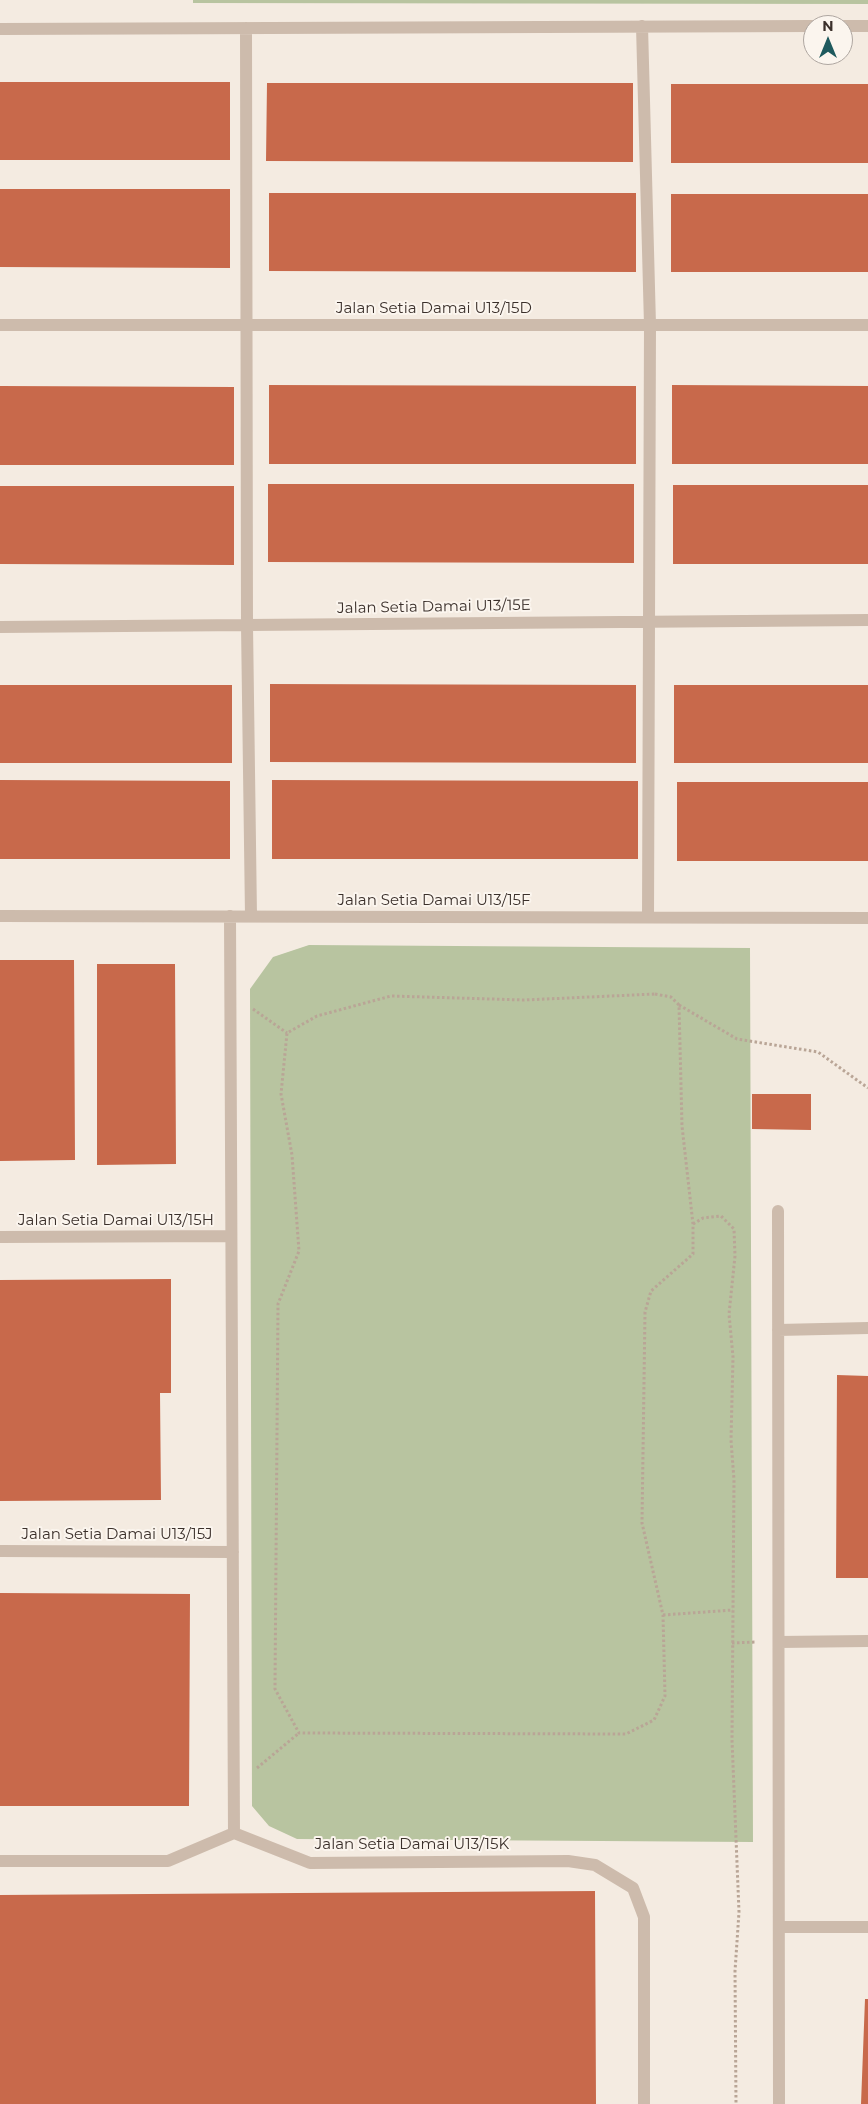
<!DOCTYPE html>
<style>
body{margin:0}
#map{position:relative;width:868px;height:2104px;overflow:hidden;background:#f4ebe1;font-family:Montserrat,sans-serif}
canvas{display:block}
.north{position:absolute;left:803px;top:15px;width:50px;height:50px;box-sizing:border-box;background:#fbf5ee;border:1px solid #aea6a0;border-radius:50%;rotate:0deg;font-size:14px;font-weight:700;line-height:20px;text-align:center;color:#3b302b}
.north::after{content:'';display:block;margin:auto;width:18px;height:22px;background:#1f5a5e;clip-path:polygon(50% 0,100% 100%,50% 72%,0 100%)}
</style>
<div id="map">
<canvas width="868" height="2104"></canvas>
<div class="north">N</div>
</div>
<script>
const ctx = document.querySelector('canvas').getContext('2d');
ctx.lineJoin = 'round';
function fillPath(path, color) {
  ctx.fillStyle = color;
  ctx.fill(path, 'evenodd');
}
function toPath(rows) {
  const path = new Path2D();
  for (const r of rows) {
    path.moveTo(r[0], r[1]);
    for (let i = 2; i < r.length; i += 2) path.lineTo(r[i], r[i + 1]);
  }
  return path;
}
function trace(path, color, width, dash) {
  ctx.strokeStyle = color;
  ctx.lineWidth = width;
  ctx.lineCap = dash ? 'butt' : 'round';
  ctx.setLineDash(dash || []);
  ctx.stroke(path);
}
function drawText(font, color, halo, rows, align = 'center') {
  ctx.font = font + ' Montserrat,sans-serif';
  ctx.lineWidth = 4;
  ctx.setLineDash([]);
  ctx.textBaseline = 'middle';
  ctx.strokeStyle = halo;
  ctx.fillStyle = color;
  for (const [text, x, y, turn = 0] of rows) {
    ctx.save();
    ctx.translate(x, y);
    ctx.rotate((+turn || 0) * Math.PI / 180);
    ctx.textAlign = isNaN(turn) ? turn : align;
    if (halo) ctx.strokeText(text, 0, 0);
    ctx.fillText(text, 0, 0);
    ctx.restore();
  }
}
const green = toPath([
 [193,0,868,0,868,4,193,3],
 [309,945,750,948,753,1842,297,1839,269,1826,252,1806,250,989,273,957]
]);
const building = toPath([
 [0,82,230,82,230,160,0,160],
 [267,83,633,83,633,162,266,161],
 [671,84,868,84,868,163,671,163],
 [0,189,230,189,230,268,0,267],
 [269,193,636,193,636,272,269,271],
 [671,194,868,194,868,272,671,272],
 [269,385,636,386,636,464,269,464],
 [672,385,868,386,868,464,672,464],
 [0,386,234,387,234,465,0,465],
 [268,484,634,484,634,563,268,562],
 [673,485,868,485,868,564,673,564],
 [0,486,234,486,234,565,0,564],
 [270,684,636,685,636,763,270,762],
 [0,685,232,685,232,763,0,763],
 [674,685,868,685,868,763,674,763],
 [0,780,230,781,230,859,0,859],
 [272,780,638,781,638,859,272,859],
 [677,782,868,782,868,861,677,861],
 [0,960,74,960,75,1160,0,1161],
 [97,964,175,964,176,1164,97,1165],
 [752,1094,811,1094,811,1130,752,1129],
 [171,1279,171,1393,160,1393,161,1500,0,1501,0,1280],
 [837,1375,868,1376,868,1578,836,1578],
 [0,1593,190,1594,189,1806,0,1806],
 [595,1891,596,2104,0,2104,0,1895],
 [865,1999,868,1999,868,2104,861,2104]
]);
const path = toPath([
 [655,994,671,997,679,1005,682,1126,693,1224,693,1254,651,1291,645,1312,642,1523,663,1615,665,1696,654,1720,626,1734,299,1733,275,1689,278,1304,299,1251,292,1155,281,1094,287,1033,317,1016,391,996,524,1000,655,994],
 [679,1005,737,1039,818,1052,868,1088],
 [253,1009,287,1033],
 [693,1224,703,1218,721,1216,734,1229,735,1256,729,1314,733,1357,731,1440,734,1480,732,1740,739,1912,735,1971,736,2104],
 [663,1615,733,1610],
 [732,1643,756,1642],
 [257,1768,299,1733]
]);
const minor = toPath([
 [642,26,650,325,648,917],
 [843,26,868,26],
 [246,28,247,625,251,916],
 [0,29,813,26],
 [0,325,868,325],
 [0,627,868,620],
 [0,916,868,918],
 [230,916,234,1833],
 [778,1211,779,2104],
 [0,1237,231,1236],
 [778,1330,868,1328],
 [0,1551,233,1552],
 [779,1642,868,1641],
 [0,1861,168,1861,234,1833,310,1863,568,1861,595,1865,633,1888,644,1917,644,2104],
 [779,1927,868,1927]
]);
const streetNames = [
 ["Jalan Setia Damai U13/15D",434,309],
 ["Jalan Setia Damai U13/15E",434,607,-1],
 ["Jalan Setia Damai U13/15F",434,901],
 ["Jalan Setia Damai U13/15H",116,1221],
 ["Jalan Setia Damai U13/15J",117,1535],
 ["Jalan Setia Damai U13/15K",412,1845]
];
fillPath(green, '#b8c4a0');
fillPath(building, '#c8694b');
trace(path, '#b9a596', 3, [2.5, 2.5]);
trace(minor, '#cdbbac', 12);
drawText('15px', '#3b302b', '#fbf5ee', streetNames);
</script>
